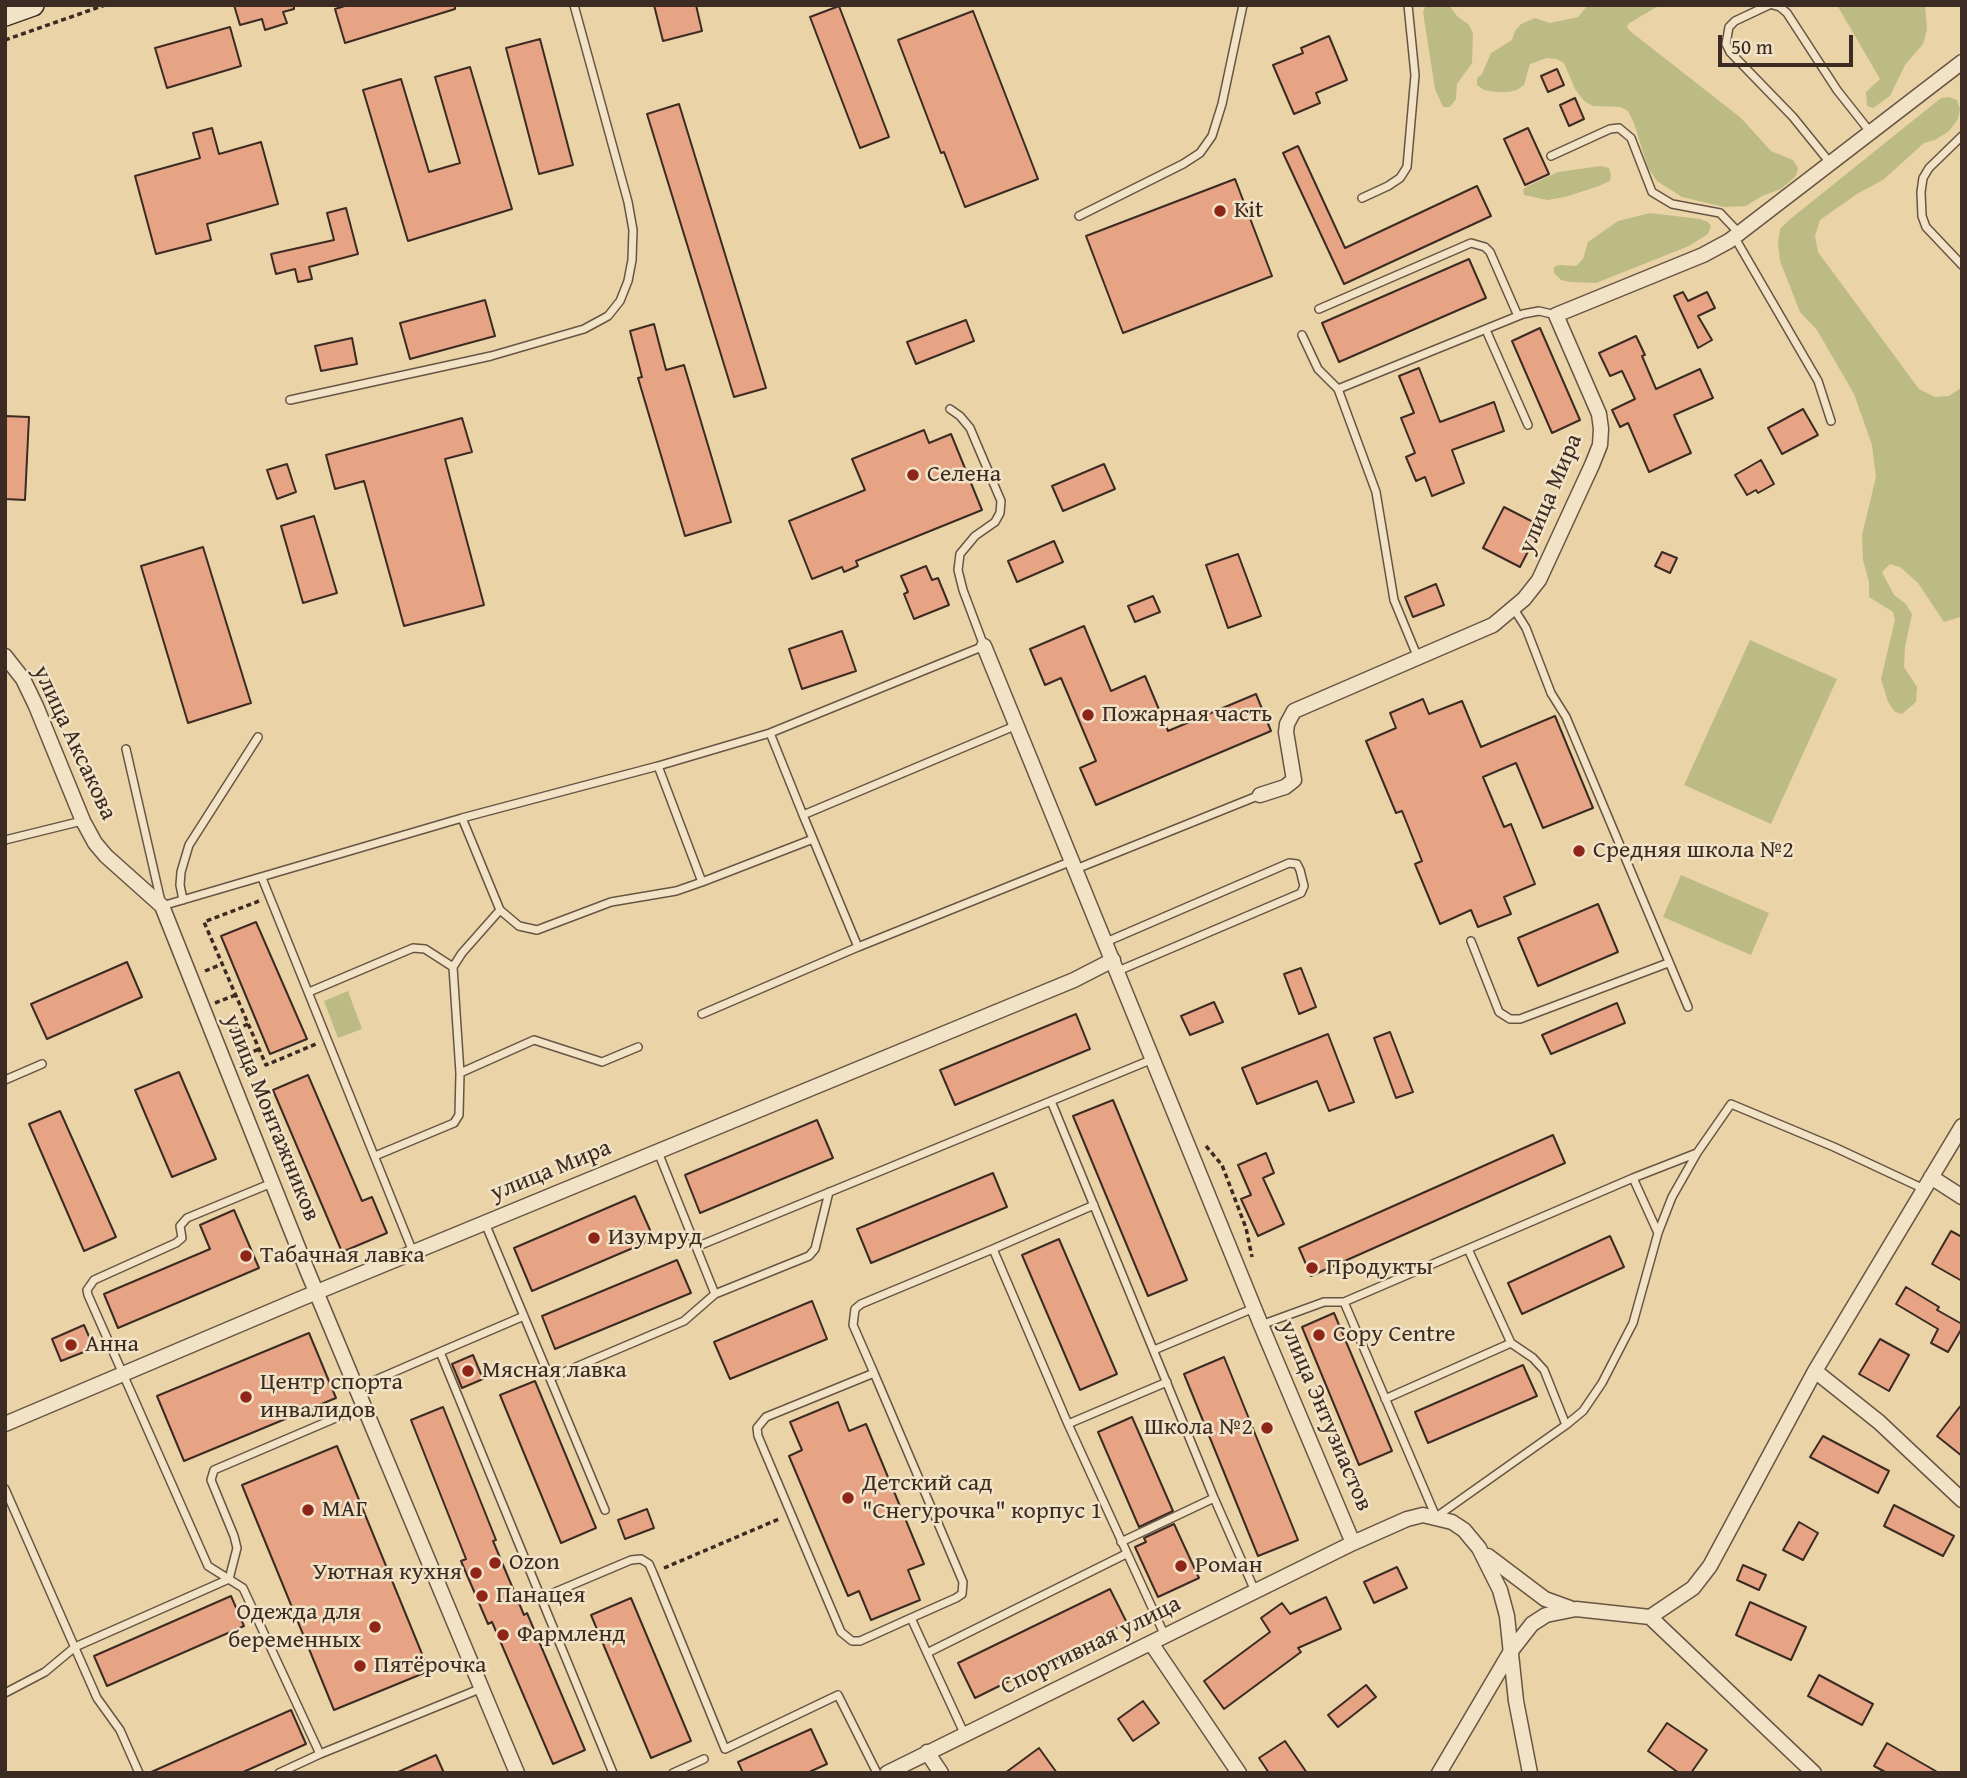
<!DOCTYPE html>
<meta charset="utf-8">
<style>
body{margin:0}
#map{position:relative;width:1967px;height:1778px;overflow:hidden;background:#ebd3a8;font-family:"Gentium Book Plus",serif}
canvas{display:block}
.frame{position:absolute;inset:0;border:7px solid #3b2b22;pointer-events:none}
.scale{position:absolute;left:1718px;top:35px;width:135px;height:32px;box-sizing:border-box;border:4px solid #3b2b22;border-top:0;padding-left:9px;font-size:21px;line-height:24px;white-space:nowrap;color:#3b2b22;-webkit-text-stroke:5px #f2e2c6;paint-order:stroke}
</style>
<div id="map">
<canvas width="1967" height="1778"></canvas>
<div class="frame"></div>
<div class="scale">50 m</div>
</div>
<script>
const ctx = document.querySelector('canvas').getContext('2d');
ctx.lineJoin = 'round';
function fillPath(path, color) {
  ctx.fillStyle = color;
  ctx.fill(path, 'evenodd');
}
function toPath(rows) {
  const path = new Path2D();
  for (const r of rows) {
    path.moveTo(r[0], r[1]);
    for (let i = 2; i < r.length; i += 2) path.lineTo(r[i], r[i + 1]);
  }
  return path;
}
function trace(path, color, width, dash) {
  ctx.strokeStyle = color;
  ctx.lineWidth = width;
  ctx.lineCap = dash ? 'butt' : 'round';
  ctx.setLineDash(dash || []);
  ctx.stroke(path);
}
function drawText(font, color, halo, rows, align = 'center') {
  ctx.font = font + ' "Gentium Book Plus",serif';
  ctx.lineWidth = 5;
  ctx.setLineDash([]);
  ctx.textBaseline = 'middle';
  ctx.strokeStyle = halo;
  ctx.fillStyle = color;
  for (const [text, x, y, turn = 0] of rows) {
    ctx.save();
    ctx.translate(x, y);
    ctx.rotate((+turn || 0) * Math.PI / 180);
    ctx.textAlign = isNaN(turn) ? turn : align;
    if (halo) ctx.strokeText(text, 0, 0);
    ctx.fillText(text, 0, 0);
    ctx.restore();
  }
}
const green = toPath([
 [1426,5,1449,5,1457,16,1469,25,1473,33,1472,63,1457,84,1456,99,1450,107,1443,107,1435,89,1423,12],
 [1588,5,1660,5,1628,24,1627,27,1630,31,1741,118,1771,151,1793,160,1798,168,1796,176,1781,189,1762,196,1746,206,1724,207,1682,197,1657,181,1648,168,1634,123,1628,111,1621,107,1593,106,1584,101,1575,89,1564,63,1556,59,1547,58,1530,64,1524,85,1517,90,1508,92,1496,92,1484,90,1477,85,1477,78,1482,74,1491,53,1512,40,1515,31,1521,24,1535,18,1550,23,1578,17],
 [1837,5,1925,5,1927,30,1923,44,1905,65,1890,96,1873,108,1867,106,1866,92,1880,79],
 [1949,97,1957,100,1960,109,1958,119,1949,131,1935,140,1924,143,1883,180,1857,194,1820,220,1815,236,1818,252,1919,389,1935,397,1949,396,1962,387,1962,614,1960,617,1944,622,1918,583,1900,567,1890,564,1882,572,1894,595,1906,604,1912,614,1905,647,1904,667,1917,687,1916,702,1902,714,1895,712,1888,702,1881,679,1895,620,1893,612,1869,597,1869,582,1863,560,1862,535,1876,477,1872,445,1854,394,1817,330,1800,312,1780,261,1778,243,1780,229,1789,220,1941,98],
 [1601,166,1609,168,1611,175,1610,181,1599,186,1565,197,1547,200,1524,195,1523,190,1526,187,1558,172],
 [1650,213,1700,219,1708,222,1711,226,1708,234,1689,246,1596,283,1570,282,1561,280,1554,273,1554,267,1559,265,1576,266,1583,259,1588,242,1618,221],
 [1750,640,1837,679,1771,824,1684,785],
 [1681,875,1769,913,1751,955,1663,917],
 [348,991,362,1029,338,1038,324,1001]
]);
const building = toPath([
 [234,5,294,5,294,9,283,12,287,23,265,30,262,19,240,25,234,5],
 [348,5,455,5,455,9,345,43,335,9,348,5],
 [654,5,696,5,702,31,663,41,654,5],
 [839,6,889,137,860,148,810,17,839,6],
 [973,11,1038,179,965,207,944,152,941,153,898,40,973,11],
 [230,27,241,66,167,88,155,48,230,27],
 [1329,36,1347,80,1316,93,1320,103,1294,114,1273,65,1303,53,1301,48,1329,36],
 [540,39,573,165,539,174,506,48,540,39],
 [470,67,512,209,408,241,363,90,401,79,429,172,460,163,435,77,470,67],
 [1557,69,1564,85,1548,92,1541,76,1557,69],
 [1575,98,1584,119,1569,126,1560,105,1575,98],
 [679,104,766,388,734,397,647,114,679,104],
 [212,128,219,154,261,142,278,204,207,224,211,240,156,254,135,176,200,158,193,133,212,128],
 [1528,128,1549,174,1525,185,1504,139,1528,128],
 [1298,146,1345,248,1477,186,1491,216,1344,284,1283,153,1298,146],
 [1235,179,1272,276,1123,333,1086,236,1235,179],
 [346,208,358,254,309,267,312,279,298,282,295,269,276,274,271,254,334,240,327,213,346,208],
 [1469,259,1486,298,1339,362,1322,323,1469,259],
 [1683,292,1688,301,1707,292,1715,308,1698,316,1712,340,1698,348,1674,296,1683,292],
 [485,300,495,336,410,359,400,323,485,300],
 [966,320,974,341,916,364,907,342,966,320],
 [654,324,666,370,684,365,731,522,685,536,638,378,642,377,630,331,654,324],
 [1540,328,1580,420,1552,433,1512,341,1540,328],
 [1636,336,1645,355,1642,356,1656,389,1700,369,1713,398,1674,415,1691,453,1649,472,1628,423,1620,427,1612,410,1635,399,1622,371,1610,376,1599,353,1636,336],
 [352,338,357,364,321,371,315,346,352,338],
 [1419,368,1440,422,1494,402,1504,431,1452,450,1464,483,1432,496,1425,477,1416,481,1406,457,1415,453,1401,418,1414,413,1399,376,1419,368],
 [1803,409,1818,435,1782,454,1768,428,1803,409],
 [5,416,29,417,25,500,5,499,5,416],
 [462,418,472,452,445,459,484,605,404,626,364,481,335,489,326,455,462,418],
 [924,430,929,443,951,434,982,510,856,561,858,566,844,572,842,567,812,579,789,521,865,490,852,459,924,430],
 [1761,460,1774,484,1758,493,1756,490,1747,495,1735,475,1761,460],
 [287,464,296,492,277,499,267,470,287,464],
 [1104,464,1115,489,1063,511,1052,486,1104,464],
 [1504,507,1541,526,1520,567,1483,548,1504,507],
 [314,516,337,593,303,603,281,526,314,516],
 [1054,541,1063,562,1017,582,1008,561,1054,541],
 [203,547,251,703,188,723,141,566,203,547],
 [1662,552,1677,558,1670,573,1655,566,1662,552],
 [1238,554,1261,616,1228,628,1206,565,1238,554],
 [926,566,932,580,938,578,949,605,914,619,904,594,908,592,901,576,926,566],
 [1436,584,1444,605,1413,617,1405,597,1436,584],
 [1153,596,1160,612,1135,622,1128,606,1153,596],
 [1084,626,1111,691,1145,676,1168,731,1256,694,1271,731,1096,805,1080,768,1096,761,1061,678,1045,685,1030,649,1084,626],
 [842,631,856,671,802,689,789,649,842,631],
 [1423,699,1429,714,1462,701,1481,747,1555,716,1593,808,1543,828,1516,763,1483,777,1504,827,1511,824,1535,884,1504,897,1511,914,1478,927,1471,910,1440,924,1415,864,1422,861,1402,811,1396,813,1366,741,1396,728,1390,713,1423,699],
 [1598,904,1618,952,1538,986,1518,938,1598,904],
 [256,922,307,1039,270,1054,221,936,256,922],
 [127,962,142,997,47,1039,31,1004,127,962],
 [1301,968,1316,1007,1299,1014,1284,974,1301,968],
 [1214,1002,1223,1022,1190,1035,1181,1016,1214,1002],
 [1617,1003,1625,1023,1551,1054,1542,1035,1617,1003],
 [1076,1014,1090,1049,955,1105,940,1070,1076,1014],
 [1390,1032,1413,1092,1396,1098,1374,1038,1390,1032],
 [1328,1034,1354,1102,1329,1111,1317,1081,1257,1104,1242,1068,1328,1034],
 [179,1072,216,1159,172,1177,135,1090,179,1072],
 [308,1075,362,1201,372,1197,387,1233,342,1252,273,1090,308,1075],
 [1113,1100,1187,1280,1148,1296,1073,1116,1113,1100],
 [60,1111,116,1237,84,1251,29,1124,60,1111],
 [817,1120,833,1158,700,1213,685,1175,817,1120],
 [1553,1135,1565,1163,1311,1276,1299,1248,1553,1135],
 [1266,1153,1274,1173,1263,1178,1284,1224,1258,1236,1241,1199,1251,1195,1238,1165,1266,1153],
 [993,1173,1007,1207,871,1263,857,1229,993,1173],
 [635,1196,654,1239,532,1291,514,1248,635,1196],
 [234,1210,259,1268,118,1328,104,1294,210,1249,200,1225,234,1210],
 [1951,1231,1962,1237,1962,1281,1932,1264,1951,1231],
 [1610,1236,1624,1267,1522,1314,1508,1283,1610,1236],
 [1059,1239,1117,1374,1080,1390,1022,1255,1059,1239],
 [677,1260,691,1293,555,1349,542,1316,677,1260],
 [1906,1287,1939,1307,1937,1310,1962,1324,1962,1328,1948,1352,1931,1343,1938,1329,1896,1304,1906,1287],
 [812,1301,827,1339,730,1379,714,1342,812,1301],
 [1334,1313,1392,1451,1359,1465,1302,1327,1334,1313],
 [84,1325,94,1348,61,1361,52,1339,84,1325],
 [309,1333,336,1398,184,1461,157,1396,309,1333],
 [1880,1339,1909,1355,1889,1391,1859,1374,1880,1339],
 [473,1355,483,1379,462,1388,452,1364,473,1355],
 [1224,1357,1298,1540,1258,1556,1184,1374,1224,1357],
 [1523,1365,1537,1396,1428,1443,1415,1412,1523,1365],
 [535,1381,596,1528,561,1543,500,1395,535,1381],
 [838,1402,849,1431,866,1424,924,1564,908,1570,920,1600,871,1620,859,1591,848,1596,789,1456,802,1450,790,1422,838,1402],
 [1962,1404,1962,1456,1937,1436,1962,1404],
 [443,1407,496,1540,493,1541,524,1615,527,1613,585,1750,553,1764,492,1622,488,1624,461,1561,466,1559,411,1420,443,1407],
 [1132,1417,1173,1511,1139,1527,1098,1432,1132,1417],
 [1823,1436,1889,1471,1878,1493,1810,1457,1823,1436],
 [337,1446,429,1671,334,1710,242,1485,337,1446],
 [1894,1505,1954,1536,1943,1556,1884,1526,1894,1505],
 [647,1509,654,1528,625,1539,618,1520,647,1509],
 [1799,1522,1818,1533,1803,1560,1783,1550,1799,1522],
 [1174,1524,1199,1578,1158,1597,1135,1547,1146,1542,1144,1538,1174,1524],
 [1743,1565,1766,1575,1759,1590,1737,1580,1743,1565],
 [1397,1567,1407,1588,1374,1603,1364,1582,1397,1567],
 [1110,1589,1127,1623,975,1698,958,1663,1110,1589],
 [231,1596,244,1626,107,1686,94,1656,231,1596],
 [1326,1597,1341,1629,1298,1648,1301,1652,1224,1709,1204,1681,1270,1632,1261,1618,1282,1603,1290,1614,1326,1597],
 [631,1598,691,1741,651,1758,591,1615,631,1598],
 [1750,1602,1806,1627,1791,1660,1736,1635,1750,1602],
 [1819,1675,1873,1704,1862,1725,1808,1696,1819,1675],
 [1366,1685,1376,1697,1338,1727,1328,1715,1366,1685],
 [1143,1701,1159,1723,1133,1741,1118,1719,1143,1701],
 [291,1710,306,1744,241,1773,149,1773,291,1710],
 [1667,1723,1707,1750,1691,1773,1679,1773,1648,1751,1667,1723],
 [811,1729,827,1764,807,1773,743,1773,738,1762,811,1729],
 [1285,1741,1307,1773,1269,1773,1259,1758,1285,1741],
 [1887,1743,1939,1773,1887,1773,1874,1766,1887,1743],
 [1039,1748,1057,1773,1005,1773,1039,1748],
 [436,1755,444,1773,396,1773,436,1755]
]);
const path = toPath([
 [5,40,105,5],
 [259,901,204,922,266,1065,316,1044],
 [205,971,222,964],
 [215,1003,236,995],
 [228,1033,248,1024],
 [238,1058,259,1049],
 [1206,1146,1222,1165,1246,1228,1252,1257],
 [664,1568,779,1519]
]);
const lane = toPath([
 [1769,5,1735,21,1729,27,1726,44,1730,52,1793,117,1831,164],
 [1773,5,1780,7,1787,13,1837,90,1871,133],
 [1962,136,1929,168,1923,178,1921,192,1922,216,1926,227,1962,265],
 [1551,156,1610,129,1619,128,1631,138,1652,192,1672,204,1720,213,1739,233],
 [1362,198,1388,186,1400,178,1407,167,1415,75,1408,5],
 [1079,216,1183,164,1200,153,1212,136,1222,104,1243,5],
 [1735,238,1818,381,1831,421],
 [1319,309,1471,243,1485,247,1490,252,1518,316],
 [1486,330,1528,425],
 [1302,335,1318,369,1338,389,1376,492,1394,600,1418,658],
 [1338,389,1523,314,1539,311,1556,315],
 [290,400,491,356,584,329,608,316,620,301,628,281,632,260,633,230,628,202,574,5],
 [1514,609,1526,628,1551,693,1566,717,1688,1007],
 [1017,725,803,815,858,947,1072,861],
 [770,733,803,815],
 [126,749,162,906,462,818],
 [658,766,702,882],
 [813,839,702,882,676,891,611,902,537,930,519,926,500,910,462,818,658,766,770,733,984,646,963,590,958,570,960,554,975,536,995,522,1000,513,1001,501,970,428,960,416,950,409],
 [5,840,82,821],
 [1076,869,1260,795],
 [262,878,413,1252],
 [183,900,180,885,181,872,189,845,258,737],
 [1471,941,1499,1012,1510,1019,1520,1019,1668,963],
 [1106,942,1289,863,1297,864,1300,870,1304,886,1301,893,1118,971],
 [309,992,413,948,425,949,453,967],
 [702,1014,858,947],
 [460,1073,453,967,462,953,500,910],
 [5,1080,42,1064],
 [1051,1101,1214,1498,1255,1591],
 [658,1152,715,1294,809,1256,815,1249,829,1192],
 [375,1156,454,1123,459,1115,460,1073,534,1040,602,1062,638,1047],
 [1633,1178,1658,1233],
 [272,1183,187,1218,180,1226,182,1238,176,1243,94,1280,87,1290,88,1295,208,1566,243,1588,320,1754,482,1688],
 [1094,1205,993,1249,1068,1424,1165,1636],
 [485,1223,605,1510],
 [696,1247,1153,1059],
 [1344,1302,1436,1517,1566,1425,1583,1411,1602,1383,1633,1323,1658,1233,1672,1197,1697,1153],
 [524,1316,440,1352,613,1773],
 [1261,1325,1324,1302,1344,1302,1633,1178,1697,1153,1731,1104,1834,1147,1924,1189],
 [1511,1343,1533,1358,1544,1370,1566,1425],
 [1154,1350,1254,1308],
 [874,1373,853,1325,855,1309,861,1304,993,1249],
 [550,1378,684,1321,715,1294],
 [357,1388,440,1352],
 [1385,1399,1511,1343,1468,1249],
 [1068,1424,1167,1382],
 [5,1489,97,1698,120,1730,139,1773],
 [1121,1542,1214,1498],
 [541,1598,631,1560,641,1559,649,1564,653,1573,725,1749,838,1695,877,1773],
 [911,1618,860,1641,852,1641,841,1632,758,1436,757,1428,766,1417,874,1373,963,1582,962,1594,956,1598,911,1618,927,1653],
 [5,1693,45,1672,75,1647,229,1579,237,1548,234,1536,211,1480,214,1470,364,1406],
 [964,1733,927,1653,1126,1554],
 [279,1773,320,1754],
 [673,1773,704,1759]
]);
const street = toPath([
 [984,646,1261,1325,1353,1543,1407,1519,1423,1515,1452,1522,1464,1530,1479,1548,1500,1590,1507,1616,1516,1701,1530,1773],
 [5,656,23,679,36,706,83,821,95,843,106,856,162,906,307,1270,517,1773],
 [1260,795,1285,787,1294,780,1286,732,1287,724,1294,711,1493,625,1524,599,1539,580,1592,465,1600,445,1601,429,1599,414,1556,315,1703,255,1729,241,1962,62],
 [1931,1177,1962,1197],
 [1815,1371,1879,1422,1962,1500],
 [5,1424,300,1299,1074,980,1113,960],
 [1488,1556,1545,1599,1570,1608],
 [1650,1617,1814,1773],
 [1151,1643,1239,1773],
 [927,1752,941,1773],
 [887,1773,1353,1543],
 [1439,1773,1511,1651,1532,1624,1546,1615,1576,1609,1650,1617,1693,1588,1710,1566,1815,1371,1962,1126]
]);
const secondary = toPath([
 [5,15,33,5]
]);
const markers = [
 [1220,211,7,"#8f2418"],
 [913,475,7,"#8f2418"],
 [1088,715,7,"#8f2418"],
 [1579,851,7,"#8f2418"],
 [594,1238,7,"#8f2418"],
 [246,1256,7,"#8f2418"],
 [1312,1268,7,"#8f2418"],
 [1319,1335,7,"#8f2418"],
 [71,1345,7,"#8f2418"],
 [468,1371,7,"#8f2418"],
 [246,1397,7,"#8f2418"],
 [1267,1428,7,"#8f2418"],
 [848,1498,7,"#8f2418"],
 [308,1510,7,"#8f2418"],
 [495,1563,7,"#8f2418"],
 [1181,1566,7,"#8f2418"],
 [476,1573,7,"#8f2418"],
 [482,1596,7,"#8f2418"],
 [375,1627,7,"#8f2418"],
 [503,1635,7,"#8f2418"],
 [360,1666,7,"#8f2418"]
];
const poiNames = [
 ["Kit",1234,211],
 ["Селена",927,475],
 ["Пожарная часть",1102,715],
 ["Средняя школа №2",1593,851],
 ["Изумруд",608,1238],
 ["Табачная лавка",260,1256],
 ["Продукты",1326,1268],
 ["Copy Centre",1333,1335],
 ["Анна",85,1345],
 ["Мясная лавка",482,1371],
 ["Центр спорта",260,1383],
 ["инвалидов",260,1411],
 ["Школа №2",1253,1428,"right"],
 ["Детский сад",862,1484],
 ["\"Снегурочка\" корпус 1",862,1512],
 ["МАГ",322,1510],
 ["Ozon",509,1563],
 ["Роман",1195,1566],
 ["Уютная кухня",462,1573,"right"],
 ["Панацея",496,1596],
 ["Одежда для",361,1613,"right"],
 ["беременных",361,1641,"right"],
 ["Фармленд",517,1635],
 ["Пятёрочка",374,1666]
];
const streetNames = [
 ["улица Мира",1551,494,-67],
 ["улица Аксакова",74,743,65],
 ["улица Монтажников",271,1118,68],
 ["улица Мира",551,1171,-22],
 ["улица Энтузиастов",1325,1416,67],
 ["Спортивная улица",1091,1646,-26]
];
fillPath(green, '#bdbb84');
fillPath(building, '#e6a485');
trace(building, '#3b2b22', 2);
trace(lane, '#675544', 10);
trace(street, '#675544', 17);
trace(secondary, '#3b2b22', 24);
trace(path, '#3b2b22', 3.5, [5, 3.5]);
trace(lane, '#f2e2c6', 7);
trace(street, '#f2e2c6', 14);
trace(secondary, '#f2e2c6', 21);
for (const [x, y, r, color] of markers) {
  const dot = new Path2D();
  dot.arc(x, y, r, 0, 2 * Math.PI);
  ctx.fillStyle = color;
  ctx.fill(dot);
  trace(dot, '#f2e2c6', 2.5);
}
drawText('24px', '#3b2b22', '#f2e2c6', poiNames, 'left');
drawText('24px', '#3b2b22', '#f2e2c6', streetNames);
</script>
